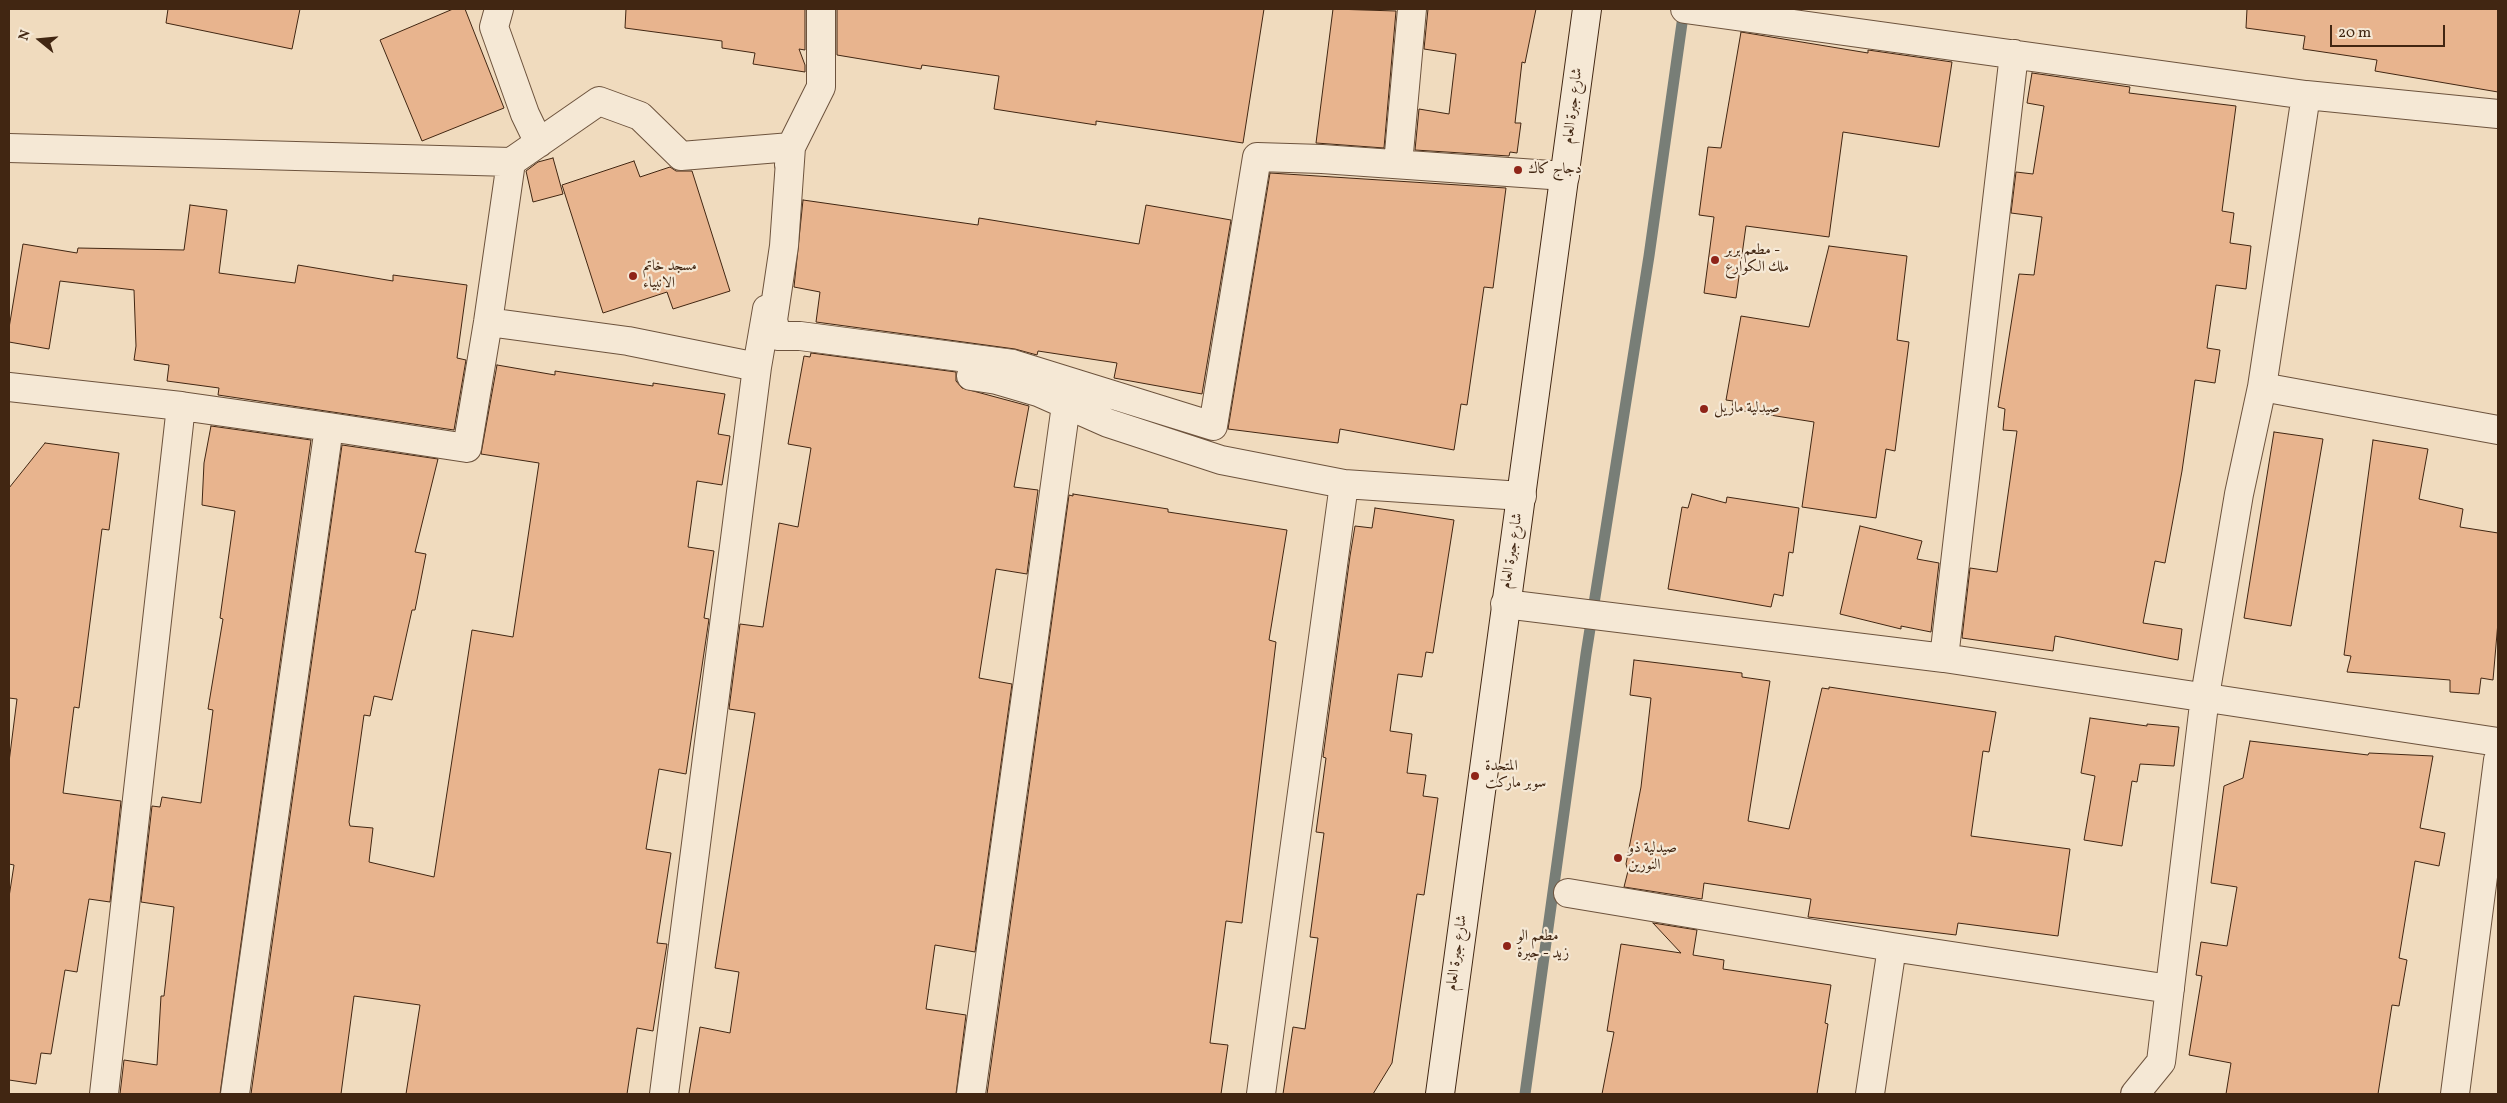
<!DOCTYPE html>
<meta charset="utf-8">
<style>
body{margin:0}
#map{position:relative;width:2507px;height:1103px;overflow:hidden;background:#f0dbbe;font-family:Vollkorn,serif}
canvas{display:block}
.frame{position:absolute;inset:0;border:10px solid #412612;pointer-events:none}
.north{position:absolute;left:15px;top:15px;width:50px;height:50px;-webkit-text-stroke:4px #f5e8d5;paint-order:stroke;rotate:287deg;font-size:14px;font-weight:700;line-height:20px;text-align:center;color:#412612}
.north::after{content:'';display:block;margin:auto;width:18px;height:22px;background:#412612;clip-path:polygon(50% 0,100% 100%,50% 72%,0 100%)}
.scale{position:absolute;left:2330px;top:25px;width:115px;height:22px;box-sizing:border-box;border:2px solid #412612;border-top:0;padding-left:6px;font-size:15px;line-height:18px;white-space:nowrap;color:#412612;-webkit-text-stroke:4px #f5e8d5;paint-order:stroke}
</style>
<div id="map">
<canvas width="2507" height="1103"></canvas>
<div class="frame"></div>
<div class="north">N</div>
<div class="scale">20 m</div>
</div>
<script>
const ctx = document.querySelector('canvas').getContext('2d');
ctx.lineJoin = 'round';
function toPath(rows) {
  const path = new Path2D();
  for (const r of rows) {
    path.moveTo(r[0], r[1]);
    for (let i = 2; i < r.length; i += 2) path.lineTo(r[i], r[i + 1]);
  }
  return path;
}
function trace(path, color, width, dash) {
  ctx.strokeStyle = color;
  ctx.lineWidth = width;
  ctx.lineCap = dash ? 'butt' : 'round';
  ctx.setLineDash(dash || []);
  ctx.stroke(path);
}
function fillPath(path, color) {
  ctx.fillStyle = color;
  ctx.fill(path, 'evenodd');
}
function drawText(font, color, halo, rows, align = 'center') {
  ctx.font = font + ' Vollkorn,Amiri,serif';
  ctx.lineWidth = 4.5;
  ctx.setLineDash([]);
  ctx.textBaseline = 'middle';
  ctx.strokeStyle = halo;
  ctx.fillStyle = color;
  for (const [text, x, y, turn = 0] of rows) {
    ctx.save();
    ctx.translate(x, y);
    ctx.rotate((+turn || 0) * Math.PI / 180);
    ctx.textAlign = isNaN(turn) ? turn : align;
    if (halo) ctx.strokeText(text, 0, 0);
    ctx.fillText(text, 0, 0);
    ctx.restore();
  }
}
const stream = toPath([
 [1525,1094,1586,654,1649,256,1684,9]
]);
const building = toPath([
 [168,9,300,9,292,49,166,23,168,9],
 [453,9,465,9,504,108,422,141,380,40,453,9],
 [626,9,805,9,805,50,799,49,805,65,805,72,753,64,755,53,722,48,722,41,625,28,626,9],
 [837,9,1264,9,1243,143,1096,121,1096,125,994,109,999,76,922,65,921,69,837,55,837,9],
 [1333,9,1396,11,1384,148,1316,143,1333,9],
 [1428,9,1536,9,1525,63,1522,62,1515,123,1521,123,1517,153,1510,152,1509,156,1415,150,1419,109,1449,114,1456,54,1424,49,1428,9],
 [2247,9,2498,9,2498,92,2375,71,2377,60,2303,49,2305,36,2246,28,2247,9],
 [1741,32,1868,53,1868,50,1952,62,1939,147,1843,132,1829,237,1746,226,1736,298,1704,293,1714,217,1699,215,1708,147,1721,148,1741,32],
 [2032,73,2130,87,2129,93,2236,106,2222,211,2234,213,2230,243,2251,246,2246,289,2216,285,2207,348,2220,350,2215,383,2195,380,2182,471,2165,563,2155,561,2143,623,2182,629,2178,660,2055,636,2053,651,1962,638,1970,568,1997,572,2017,431,2003,430,2005,409,1998,407,2019,274,2034,275,2042,217,2011,213,2016,172,2033,174,2044,106,2027,103,2032,73],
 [553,158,563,194,533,202,526,171,538,162,553,158],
 [634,161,640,177,670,167,676,171,692,171,730,291,673,309,667,292,603,313,562,185,634,161],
 [1270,173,1506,188,1493,288,1484,287,1467,405,1461,404,1454,450,1340,429,1338,443,1228,429,1270,173],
 [803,200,978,225,979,218,1139,244,1146,205,1231,220,1202,394,1114,378,1117,363,1038,351,1037,355,1015,349,816,322,820,292,794,287,803,200],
 [190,205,227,210,219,273,295,283,298,265,393,281,393,275,467,285,457,358,466,360,454,430,218,395,219,388,167,381,169,365,134,360,136,346,134,290,60,281,49,349,9,342,9,328,23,244,77,253,78,248,184,250,190,205],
 [1829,246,1907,256,1897,340,1909,342,1895,451,1886,449,1876,518,1802,507,1814,422,1732,409,1733,401,1726,400,1741,316,1809,327,1829,246],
 [811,353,956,372,956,381,962,388,1029,406,1014,487,1038,490,1027,574,996,569,979,678,1012,684,975,952,935,945,926,1009,966,1015,956,1094,689,1094,700,1027,730,1033,739,972,715,968,755,713,729,709,740,624,763,627,779,523,798,527,811,448,788,444,804,356,810,357,811,353],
 [497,365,555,375,555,371,653,386,653,383,725,394,718,434,730,436,722,485,697,481,688,547,714,551,704,618,709,619,686,774,659,769,646,849,671,853,657,943,667,944,653,1031,637,1028,627,1094,406,1094,420,1005,354,996,341,1094,251,1094,342,445,438,459,415,552,426,554,415,610,412,610,392,700,374,696,370,716,364,715,349,822,350,826,373,828,369,862,434,877,472,630,513,637,539,463,481,454,497,365],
 [211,426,311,440,220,1094,120,1094,124,1060,157,1065,161,996,164,996,174,907,141,902,152,806,160,807,162,797,201,803,213,710,208,709,223,619,220,618,235,511,202,505,204,463,211,426],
 [2274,432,2323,439,2291,626,2244,618,2274,432],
 [2373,440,2428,449,2419,499,2463,509,2460,527,2498,533,2498,622,2493,680,2481,678,2479,694,2450,692,2450,680,2347,672,2351,656,2344,655,2373,440],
 [45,443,119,453,109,530,102,529,79,708,74,707,63,793,121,801,110,902,89,899,77,972,65,970,51,1054,41,1053,36,1084,9,1080,9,897,14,865,9,864,9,762,17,699,9,698,9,488,45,443],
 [1073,494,1168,509,1168,512,1287,530,1269,640,1276,642,1242,923,1226,921,1210,1043,1228,1045,1221,1094,987,1094,1069,495,1073,496,1073,494],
 [1692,494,1726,503,1727,497,1799,508,1793,553,1789,552,1783,596,1774,594,1771,607,1668,589,1682,507,1688,508,1692,494],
 [1375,508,1454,520,1433,653,1426,652,1422,677,1398,674,1390,731,1412,734,1407,773,1426,775,1423,796,1438,798,1424,895,1417,894,1392,1063,1373,1094,1283,1094,1293,1027,1305,1029,1318,938,1310,937,1324,833,1316,832,1326,758,1323,757,1350,556,1355,526,1372,528,1375,508],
 [1860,526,1922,541,1917,559,1939,563,1931,632,1901,626,1901,629,1840,614,1860,526],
 [1634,660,1742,673,1742,677,1770,681,1748,821,1789,829,1822,688,1829,689,1829,687,1996,712,1989,752,1983,751,1971,836,2070,849,2058,936,1958,923,1956,935,1808,917,1811,899,1704,883,1702,899,1624,887,1628,871,1626,864,1641,787,1651,698,1630,695,1634,660],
 [2090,718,2147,726,2147,724,2179,727,2174,766,2140,764,2137,782,2132,781,2122,846,2084,840,2095,776,2081,773,2090,718],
 [2250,741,2368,755,2369,753,2433,756,2420,828,2445,833,2439,866,2415,861,2399,958,2407,960,2399,1006,2392,1005,2378,1094,2226,1094,2231,1063,2189,1055,2202,976,2196,975,2201,942,2227,946,2237,887,2211,883,2224,786,2243,778,2250,741],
 [1653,923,1697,930,1693,955,1724,960,1723,969,1831,985,1825,1023,1828,1024,1817,1094,1602,1094,1614,1032,1607,1031,1621,944,1681,953,1653,923]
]);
const minor = toPath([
 [499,9,494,27,525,114,539,143],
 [1685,9,2306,95,2498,114],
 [9,148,511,162,599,101,640,116,681,156,791,147,784,246,773,320,777,336,800,336,1013,364,1213,426,1257,157,1322,159,1565,176],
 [1398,164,1412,9],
 [789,165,791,147,821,87,821,9],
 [488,322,628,341,757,367],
 [971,376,997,380,1038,392,1108,423,1221,460,1344,484,1522,496],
 [9,387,181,406,329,427],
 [2262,387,2498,430],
 [1505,604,1944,658,2498,742],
 [1944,658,2014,54],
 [1568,893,1892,947,2170,989],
 [104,1094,181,406],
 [235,1094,329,427,467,448,488,322,511,162],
 [664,1094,757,367,767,309],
 [971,1094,1066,405],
 [1261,1094,1344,484],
 [1870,1094,1892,947],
 [2135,1094,2161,1062,2205,696,2239,494,2262,387,2306,95],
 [2455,1094,2498,760]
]);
const secondary = toPath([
 [1440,1094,1587,9]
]);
const markers = [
 [1518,170,5,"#8f2418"],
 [1715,260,5,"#8f2418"],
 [633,276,5,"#8f2418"],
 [1704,409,5,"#8f2418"],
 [1475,776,5,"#8f2418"],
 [1618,858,5,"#8f2418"],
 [1507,946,5,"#8f2418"]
];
const streetNames = [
 ["شارع جبرة العام",1574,106,-83],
 ["شارع جبرة العام",1513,551,-81],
 ["شارع جبرة العام",1458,953,-82]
];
const poiNames = [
 ["دجاج كاك",1528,170],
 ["مطعم بربر -",1725,251],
 ["ملك الكوارع",1725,268],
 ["مسجد خاتم",643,267],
 ["الانبياء",643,284],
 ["صيدلية ماريل",1714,409],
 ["المتحدة",1485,767],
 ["سوبر ماركت",1485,784],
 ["صيدلية ذو",1628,849],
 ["النورين",1628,866],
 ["مطعم الو",1517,937],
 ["زيد - جبرة",1517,954]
];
trace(stream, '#787e77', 11);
fillPath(building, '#e8b48e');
trace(building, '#412612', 1);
trace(minor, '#6d533d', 30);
trace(secondary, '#412612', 30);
trace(minor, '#f5e8d5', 28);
trace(secondary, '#f5e8d5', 28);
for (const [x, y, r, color] of markers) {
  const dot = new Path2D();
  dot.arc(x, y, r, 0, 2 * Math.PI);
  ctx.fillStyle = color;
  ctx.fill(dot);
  trace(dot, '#f5e8d5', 2);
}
drawText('15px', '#412612', '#f5e8d5', streetNames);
drawText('15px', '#412612', '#f5e8d5', poiNames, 'left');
</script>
